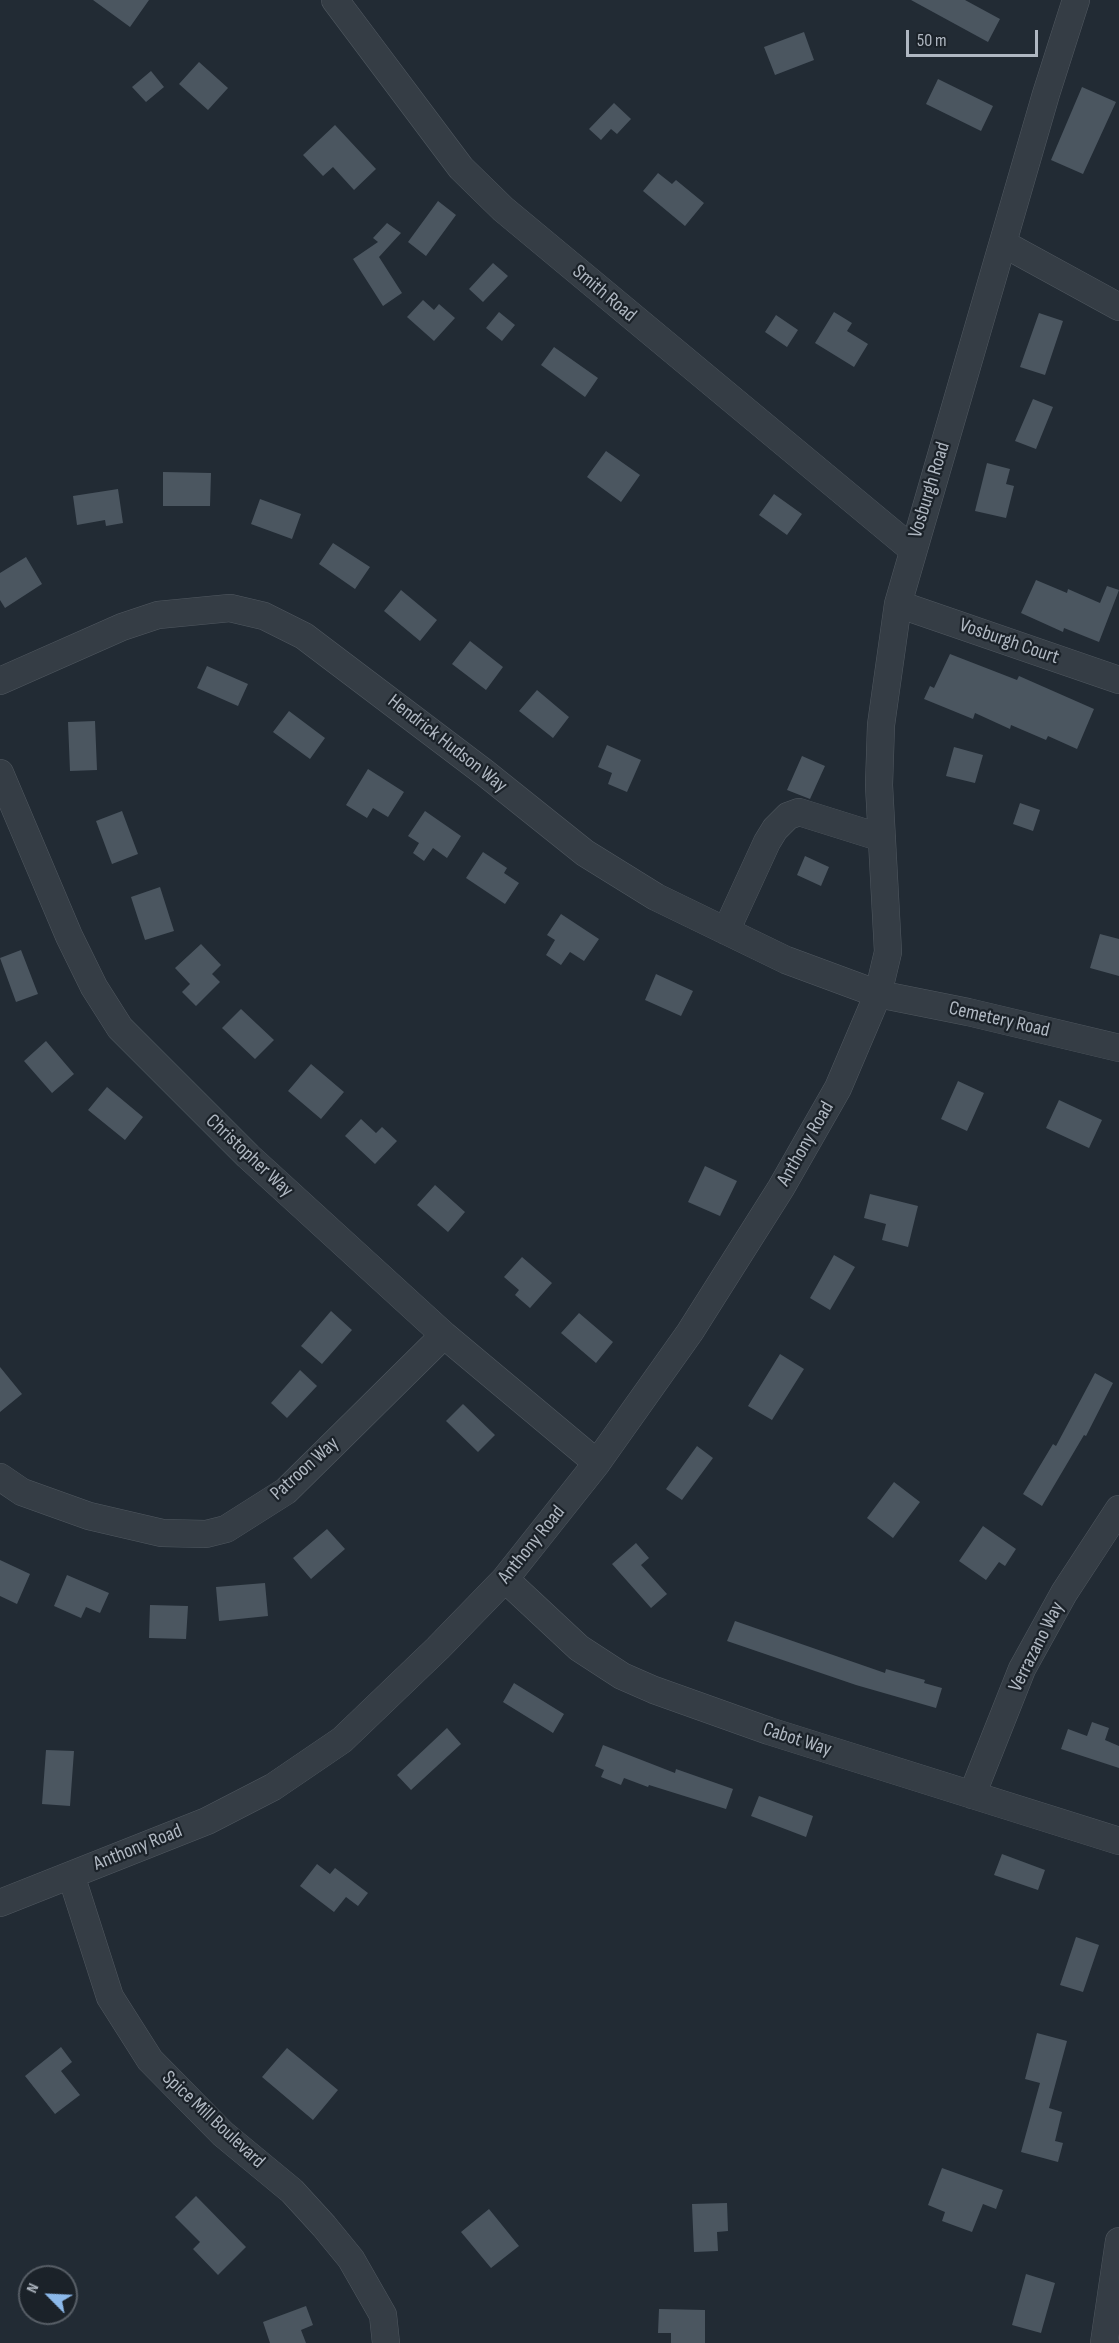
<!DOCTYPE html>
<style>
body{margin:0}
#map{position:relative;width:1119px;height:2343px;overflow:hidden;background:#222b34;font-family:"Sofia Sans Condensed",sans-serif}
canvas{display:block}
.north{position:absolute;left:18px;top:2265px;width:60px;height:60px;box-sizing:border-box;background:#1b2229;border:2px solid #575e66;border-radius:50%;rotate:294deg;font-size:16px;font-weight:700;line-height:24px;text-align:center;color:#b0b8c2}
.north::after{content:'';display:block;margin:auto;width:21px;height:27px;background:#8cb9ea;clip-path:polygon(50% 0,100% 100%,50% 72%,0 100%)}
.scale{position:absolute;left:906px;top:30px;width:132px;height:27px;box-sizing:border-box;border:3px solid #b0b8c2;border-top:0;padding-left:8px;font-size:18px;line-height:21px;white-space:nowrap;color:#b0b8c2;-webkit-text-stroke:4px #1b2229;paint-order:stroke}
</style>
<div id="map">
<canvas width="1119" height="2343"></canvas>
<div class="north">N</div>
<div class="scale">50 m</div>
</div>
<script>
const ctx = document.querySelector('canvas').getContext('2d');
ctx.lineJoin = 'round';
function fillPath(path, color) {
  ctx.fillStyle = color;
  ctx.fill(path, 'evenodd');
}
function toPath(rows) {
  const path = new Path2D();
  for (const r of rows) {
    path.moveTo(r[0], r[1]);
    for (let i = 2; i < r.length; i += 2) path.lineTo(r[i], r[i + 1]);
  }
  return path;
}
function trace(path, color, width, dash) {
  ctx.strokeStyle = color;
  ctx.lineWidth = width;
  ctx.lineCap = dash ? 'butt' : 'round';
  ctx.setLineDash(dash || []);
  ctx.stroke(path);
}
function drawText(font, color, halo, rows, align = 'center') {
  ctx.font = font + ' "Sofia Sans Condensed",sans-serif';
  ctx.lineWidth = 4.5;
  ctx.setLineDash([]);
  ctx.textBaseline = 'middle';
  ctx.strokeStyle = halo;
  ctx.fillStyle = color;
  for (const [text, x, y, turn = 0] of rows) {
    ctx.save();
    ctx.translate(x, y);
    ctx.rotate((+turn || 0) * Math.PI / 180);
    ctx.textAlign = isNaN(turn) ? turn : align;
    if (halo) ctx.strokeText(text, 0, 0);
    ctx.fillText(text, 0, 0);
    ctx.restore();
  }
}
const building = toPath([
 [93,0,149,0,130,27],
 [911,0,965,0,1000,19,988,42],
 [804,32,814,60,775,75,764,47],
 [199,62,228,88,208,110,179,84],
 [151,71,164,87,146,102,132,87],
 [938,79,993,106,981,131,926,104],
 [1082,87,1116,102,1083,174,1051,160],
 [614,103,631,119,617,134,611,129,601,140,589,129],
 [335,125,376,169,354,190,333,167,323,176,303,155],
 [658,173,672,184,676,180,704,203,685,226,643,191],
 [438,201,456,215,426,256,408,242],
 [387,223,401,233,379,257,402,293,383,306,353,259,378,242,373,238],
 [493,263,508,276,483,302,469,289],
 [423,300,434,310,439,304,455,318,434,341,407,317],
 [499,312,515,325,502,341,486,328],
 [834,312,852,323,847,331,868,344,854,367,815,343],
 [1039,313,1063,321,1045,375,1020,367],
 [776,315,798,330,787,347,765,332],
 [554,347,598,378,585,397,541,365],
 [1033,399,1053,407,1036,449,1015,441],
 [606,451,640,475,621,502,587,477],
 [987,463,1010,469,1006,484,1014,486,1006,518,975,511],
 [163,472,211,473,210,506,163,506],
 [118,489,123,523,106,526,105,520,77,525,73,496],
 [774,494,802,514,787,535,759,515],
 [260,499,301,514,292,539,251,524],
 [333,543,370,567,355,589,319,564],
 [26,557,42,584,5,608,0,600,0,573],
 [1036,580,1067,593,1068,589,1100,603,1107,586,1119,590,1099,642,1064,628,1063,632,1021,613],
 [401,590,437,620,420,641,384,611],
 [470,641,503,667,486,690,452,664],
 [950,654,1017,680,1019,676,1094,709,1077,749,1048,736,1046,740,1011,725,1010,729,975,713,973,719,924,699,930,686,934,688],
 [207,666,248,684,238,706,197,688],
 [537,690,569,717,553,738,519,711],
 [289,711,325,738,310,759,273,732],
 [95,721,97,770,70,771,68,722],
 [607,745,641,760,627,792,608,784,612,773,598,767],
 [954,747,983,755,975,783,946,776],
 [802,756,825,766,810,799,787,790],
 [368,769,404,792,388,817,373,808,367,818,346,805],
 [1020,803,1040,810,1033,831,1013,824],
 [122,811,138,854,112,864,96,821],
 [425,811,461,836,447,858,433,848,424,861,413,853,419,843,408,836],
 [483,852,507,868,504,873,519,883,505,904,466,878],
 [805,856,829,867,821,886,797,875],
 [160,887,174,931,145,940,131,897],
 [561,914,599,939,584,961,570,952,561,965,546,955,555,940,547,935],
 [1100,934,1119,939,1119,976,1090,968],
 [201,944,221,965,212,974,220,982,196,1006,182,992,190,984,175,968],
 [21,950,38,994,16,1002,0,958],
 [656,974,693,991,681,1016,645,1000],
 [241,1009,274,1040,255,1059,222,1028],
 [46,1041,74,1074,52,1093,24,1061],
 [311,1064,344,1092,321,1119,288,1091],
 [958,1081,984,1093,967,1131,941,1119],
 [107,1087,143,1117,125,1140,88,1110],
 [1059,1100,1102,1120,1089,1148,1046,1128],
 [361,1119,376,1133,382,1127,397,1141,375,1164,345,1136],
 [705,1166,737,1181,720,1216,688,1202],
 [435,1185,465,1212,448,1232,417,1205],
 [870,1194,918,1206,908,1247,882,1240,886,1224,864,1218],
 [834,1255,855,1267,830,1310,810,1298],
 [522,1257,552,1283,530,1308,515,1295,519,1290,504,1277],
 [331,1311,352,1330,322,1364,301,1346],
 [579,1313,613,1342,596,1363,561,1333],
 [780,1354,804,1369,772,1420,748,1406],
 [0,1367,22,1394,0,1412],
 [300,1370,317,1386,287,1418,271,1403],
 [1095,1373,1113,1383,1086,1436,1084,1435,1042,1506,1023,1494,1053,1444,1056,1446],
 [463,1404,495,1435,478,1452,446,1421],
 [697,1446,713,1458,682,1500,666,1489],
 [894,1482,920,1502,893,1538,867,1518],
 [983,1526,1016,1549,1005,1566,999,1562,986,1580,959,1561],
 [327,1529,345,1549,311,1579,293,1558],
 [636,1543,649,1558,641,1565,667,1594,651,1608,612,1564],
 [0,1560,30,1574,17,1604,0,1596],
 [67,1575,109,1593,100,1613,86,1607,81,1618,54,1606],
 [265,1583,268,1616,219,1621,216,1587],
 [150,1605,188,1606,186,1639,149,1638],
 [735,1621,885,1673,886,1669,925,1680,924,1683,942,1688,936,1708,856,1685,727,1641],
 [514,1683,564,1714,553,1733,503,1702],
 [1092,1722,1109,1728,1105,1740,1119,1746,1119,1768,1061,1749,1068,1729,1087,1736],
 [447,1728,461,1744,411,1790,397,1775],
 [603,1745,675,1773,676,1769,733,1789,726,1809,649,1785,648,1787,624,1778,621,1785,601,1777,604,1770,595,1766],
 [46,1750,74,1751,70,1806,42,1804],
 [759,1796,813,1816,806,1837,751,1816],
 [1002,1854,1045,1870,1038,1890,994,1875],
 [317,1864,330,1874,335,1868,368,1893,358,1906,346,1897,334,1912,300,1886],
 [1076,1937,1099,1945,1083,1992,1060,1985],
 [1037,2033,1067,2041,1049,2108,1062,2112,1055,2141,1063,2143,1058,2162,1021,2152,1040,2083,1025,2079],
 [61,2047,72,2062,61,2071,80,2095,55,2114,25,2076],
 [287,2048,338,2090,313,2120,262,2077],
 [942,2168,1003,2190,996,2209,983,2204,972,2232,942,2221,945,2212,928,2205],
 [196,2196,246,2247,218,2275,193,2249,200,2242,175,2217],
 [727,2203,728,2231,717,2232,718,2251,694,2252,692,2204],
 [489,2209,519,2246,491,2268,461,2232],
 [1026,2274,1055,2283,1041,2333,1012,2325],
 [306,2306,313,2325,301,2330,306,2343,270,2343,263,2322],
 [659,2309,705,2310,705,2343,671,2343,671,2333,658,2333]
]);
const minor = toPath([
 [335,0,461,168,503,209,912,549],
 [1004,244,1119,307],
 [898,604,1119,680],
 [0,681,122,627,158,615,230,608,264,616,304,636,485,773,585,853,656,897,786,960,878,994,968,1012,1119,1048],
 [0,773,69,936,94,987,120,1028,248,1156,444,1335,597,1463],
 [726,931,767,842,775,829,788,816,799,812,882,838],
 [0,1477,22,1492,89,1516,162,1533,206,1534,226,1529,286,1491,444,1335],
 [505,1579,579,1648,622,1676,654,1690,769,1731,1119,1841],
 [972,1795,1022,1669,1064,1593,1119,1509],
 [71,1875,110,1997,150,2060,223,2134,292,2191,324,2226,351,2259,383,2315,386,2343],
 [0,1903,207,1821,273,1787,342,1740,438,1648,505,1579,597,1463,690,1332,781,1188,838,1088,878,994,888,952,879,785,881,725,898,604,1046,94,1076,0],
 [1104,2343,1119,2241]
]);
const streetNames = [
 ["Smith Road",604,294,40],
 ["Vosburgh Road",930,490,-73],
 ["Vosburgh Court",1009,642,19],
 ["Hendrick Hudson Way",447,744,38],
 ["Cemetery Road",999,1020,13],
 ["Anthony Road",806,1144,-60],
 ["Christopher Way",249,1156,43],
 ["Patroon Way",305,1469,-42],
 ["Anthony Road",532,1545,-51],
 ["Verrazano Way",1037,1647,-63],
 ["Cabot Way",797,1740,18],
 ["Anthony Road",138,1848,-22],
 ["Spice Mill Boulevard",213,2120,43]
];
fillPath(building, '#4b5660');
trace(minor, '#505860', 28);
trace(minor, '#353d45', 27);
drawText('20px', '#b0b8c2', '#1b2229', streetNames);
</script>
